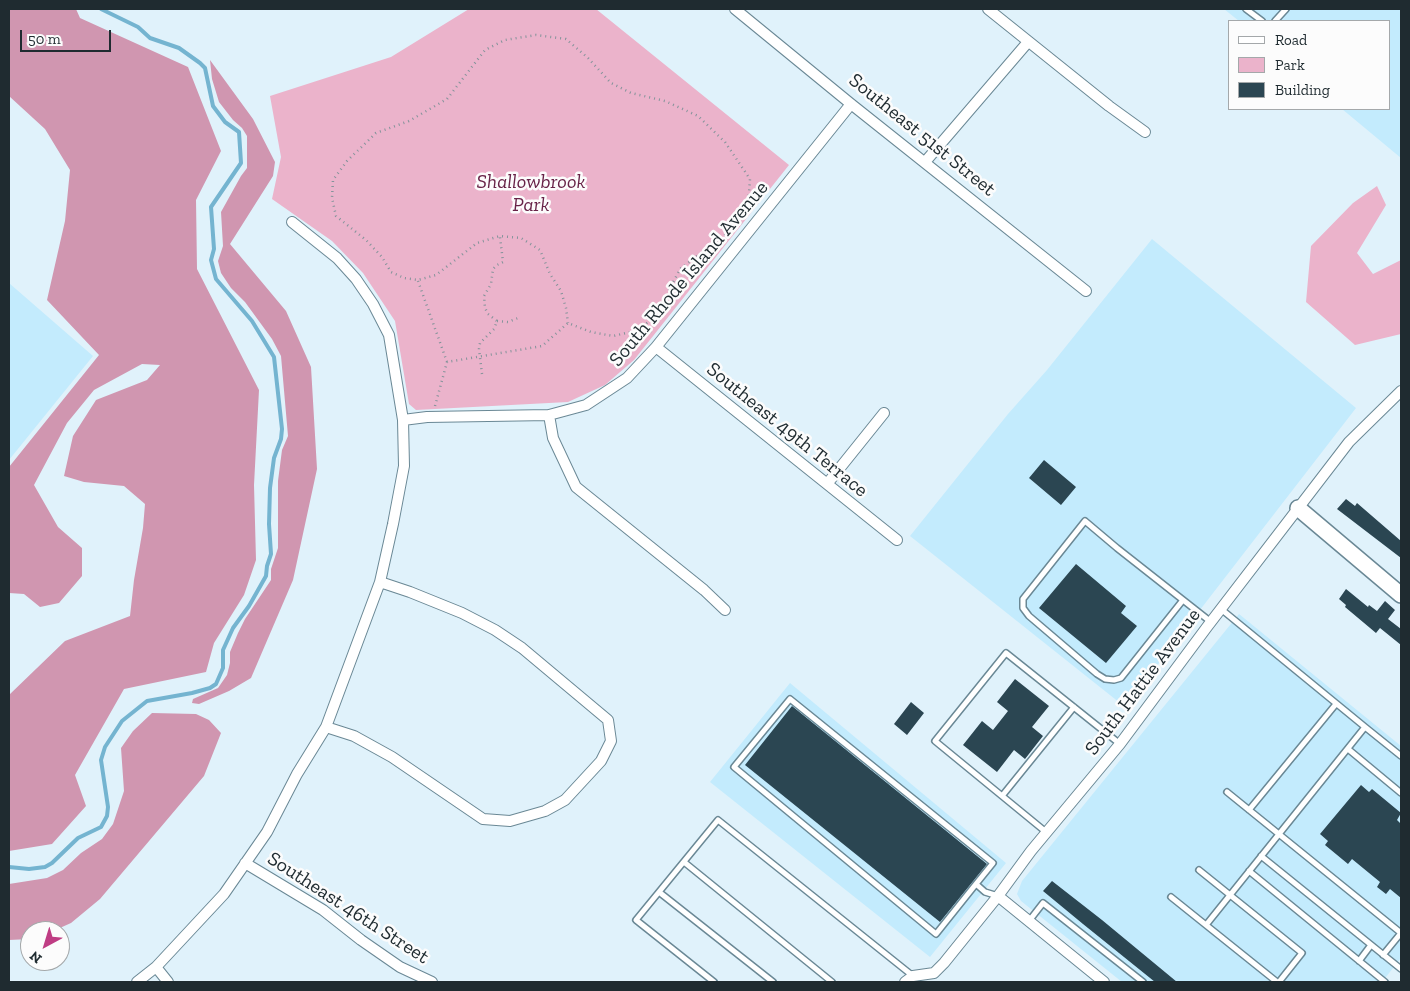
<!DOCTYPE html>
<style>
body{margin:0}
#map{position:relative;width:1410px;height:991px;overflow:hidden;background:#e0f2fb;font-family:"Zilla Slab",serif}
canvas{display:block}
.frame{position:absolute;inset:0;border:10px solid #1f2b30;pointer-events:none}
.legend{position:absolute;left:1228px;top:20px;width:162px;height:90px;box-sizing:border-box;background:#fcfcfc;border:1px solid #a4a8aa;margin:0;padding:6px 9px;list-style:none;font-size:15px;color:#1f2b30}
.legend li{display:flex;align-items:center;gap:10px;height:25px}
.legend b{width:25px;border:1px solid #a4a8aa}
.north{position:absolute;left:20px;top:921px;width:50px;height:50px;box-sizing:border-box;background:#fcfcfc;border:1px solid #a4a8aa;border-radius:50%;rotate:219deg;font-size:14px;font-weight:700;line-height:20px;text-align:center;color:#1f2b30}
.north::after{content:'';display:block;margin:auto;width:18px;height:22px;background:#bf3d84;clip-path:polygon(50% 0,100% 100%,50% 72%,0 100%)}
.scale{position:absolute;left:20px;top:30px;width:91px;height:22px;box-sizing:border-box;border:2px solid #1f2b30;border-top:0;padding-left:6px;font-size:15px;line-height:18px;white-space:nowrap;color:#1f2b30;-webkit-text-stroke:4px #fcfcfc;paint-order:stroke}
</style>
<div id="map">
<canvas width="1410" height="991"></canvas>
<div class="frame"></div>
<ul class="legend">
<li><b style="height:6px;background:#fff"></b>Road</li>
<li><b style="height:14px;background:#ebb3cb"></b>Park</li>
<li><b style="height:14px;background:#2b4652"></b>Building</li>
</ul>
<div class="north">N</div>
<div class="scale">50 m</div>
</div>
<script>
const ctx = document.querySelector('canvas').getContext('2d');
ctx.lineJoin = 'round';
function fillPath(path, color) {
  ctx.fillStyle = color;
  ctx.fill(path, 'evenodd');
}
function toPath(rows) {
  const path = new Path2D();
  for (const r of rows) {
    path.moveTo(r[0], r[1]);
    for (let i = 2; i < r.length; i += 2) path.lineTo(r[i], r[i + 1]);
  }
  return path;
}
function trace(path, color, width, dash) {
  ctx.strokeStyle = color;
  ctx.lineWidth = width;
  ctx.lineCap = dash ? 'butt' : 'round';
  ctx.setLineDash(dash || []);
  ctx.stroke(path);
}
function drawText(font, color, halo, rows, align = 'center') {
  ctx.font = font + ' "Zilla Slab",serif';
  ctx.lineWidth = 5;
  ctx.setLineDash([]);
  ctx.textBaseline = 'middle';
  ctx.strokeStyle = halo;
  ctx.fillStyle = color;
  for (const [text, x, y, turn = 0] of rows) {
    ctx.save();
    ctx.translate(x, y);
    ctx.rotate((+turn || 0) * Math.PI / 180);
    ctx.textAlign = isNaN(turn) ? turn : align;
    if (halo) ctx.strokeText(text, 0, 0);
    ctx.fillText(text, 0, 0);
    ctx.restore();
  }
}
const built = toPath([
 [1224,9,1401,9,1401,158,1342,109,1389,109,1389,21,1239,21],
 [1152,239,1356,408,1125,707,910,536,1008,414,1047,370],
 [9,283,93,356,9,460],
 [1239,614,1401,746,1401,958,1382,982,1122,982,1021,901,1017,894,1022,881],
 [790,683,1006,863,930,957,710,782]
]);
const green = toPath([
 [469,9,596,9,789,165,634,360,605,385,568,402,416,410,409,404,395,321,363,273,332,241,272,199,281,157,270,96,391,57],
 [1377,186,1386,205,1357,253,1373,274,1401,260,1401,334,1355,345,1306,302,1311,246,1353,203]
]);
const forest = toPath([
 [9,9,76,9,80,18,188,67,221,151,196,200,197,269,259,390,254,485,256,560,244,595,214,643,206,672,124,689,75,775,86,806,52,844,9,851,9,695,65,641,130,616,134,580,143,528,145,504,124,486,84,482,64,476,73,436,96,400,147,380,160,365,142,364,94,390,67,423,34,485,58,527,82,548,82,576,59,603,40,607,24,594,9,593,9,467,99,355,47,300,65,221,70,170,45,129,9,96],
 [210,60,253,119,275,162,273,176,230,244,286,311,311,367,317,469,293,580,251,678,229,691,199,704,192,703,193,699,218,688,227,675,230,663,230,652,238,633,245,619,271,580,271,569,278,548,278,481,282,450,288,436,281,356,272,339,245,302,231,288,221,273,218,261,223,246,221,212,241,176,247,168,247,136,242,128,233,120,219,102,212,79],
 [152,713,196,714,209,720,221,733,204,776,100,899,71,923,53,931,30,931,30,939,9,940,9,884,47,878,63,870,81,853,102,839,113,824,124,791,121,748,133,731]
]);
const stream = toPath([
 [9,867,29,869,45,867,52,863,78,838,101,827,107,816,108,807,101,760,105,747,122,721,147,701,192,693,210,688,216,684,223,668,223,650,233,628,249,606,266,576,267,566,271,554,269,524,270,488,274,458,281,439,282,429,274,357,252,321,216,279,211,260,214,249,211,207,241,163,239,132,225,122,213,106,205,68,200,63,179,48,150,38,138,27,101,9]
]);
const building = toPath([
 [1044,460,1076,487,1061,505,1029,478],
 [1346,499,1355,506,1357,503,1401,541,1401,558,1337,509],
 [1076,564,1126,606,1121,613,1137,626,1106,663,1039,608],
 [1346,589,1368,607,1369,605,1377,611,1385,601,1395,610,1388,619,1401,629,1401,645,1380,628,1376,633,1345,607,1346,605,1339,599],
 [1015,679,1049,706,1032,727,1043,736,1025,759,1014,750,997,772,963,745,982,721,993,730,1008,711,997,702],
 [911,702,924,713,907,735,894,724],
 [792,706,987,864,940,922,745,765],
 [1361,785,1369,792,1372,789,1401,813,1397,820,1401,824,1401,898,1390,889,1386,894,1377,887,1380,882,1352,859,1348,864,1325,845,1328,841,1320,834],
 [1052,881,1102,920,1177,982,1155,982,1083,924,1043,891]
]);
const path = toPath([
 [418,281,447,362],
 [497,321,508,322,518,318],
 [643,325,653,334],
 [482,374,479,349,480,343,494,329,497,321,488,314,485,308,484,296,491,284,493,269,497,265,503,262,500,237],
 [435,406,447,362,542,346,568,323,591,332,613,336,635,331,650,321,665,298,680,269,741,223,748,207,750,179,725,142,698,116,665,101,631,93,611,83,588,58,566,39,536,35,505,40,485,50,447,99,409,121,376,133,347,161,333,180,332,198,336,216,366,240,382,257,391,272,404,278,418,280,436,275,477,243,500,236,521,238,540,250,550,274,561,291,566,308,568,323]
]);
const lane = toPath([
 [1246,9,1262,21],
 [1275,21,1286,9],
 [1183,600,1121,678,1114,680,1105,679,1097,674,1029,616,1023,608,1023,599,1085,521,1117,548,1211,622],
 [1221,609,1365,727],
 [1348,749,1401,793],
 [1227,792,1401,933,1383,955],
 [1002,796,1074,707],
 [1249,810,1336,704],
 [1046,832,935,741,1006,653,1120,744],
 [1261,856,1401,969],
 [684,862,832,982],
 [1199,870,1302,953,1279,982],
 [1249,871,1385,982],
 [976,884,936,934,734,767,790,699,993,863,976,884,985,892,998,896],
 [659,892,773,982],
 [1171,897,1277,982],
 [1029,921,1043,903,1143,982],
 [1206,925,1365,727,1401,756],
 [1359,961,1371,945],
 [714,982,636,920,718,820,913,976]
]);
const street = toPath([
 [735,9,851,104,1086,291],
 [988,9,1109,106,1145,132],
 [925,162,1028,42],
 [656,347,897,540],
 [549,415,553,438,576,487,704,590,725,610],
 [403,420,427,417,549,415,586,405,627,378,656,347,851,104],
 [827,484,884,413],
 [326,727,354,736,392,757,483,819,510,821,545,811,565,800,601,761,611,741,608,720,522,648,495,630,462,613,410,592,380,582],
 [245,863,323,910,361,940,400,967,432,982],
 [998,896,1104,982],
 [156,967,168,982],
 [137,982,156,967,224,894,267,832,297,774,326,727,380,582,393,524,404,466,403,420,389,335,373,304,356,279,337,258,292,222],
 [905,982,913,976,934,973,944,963,998,896,1031,851,1120,744,1207,627,1349,442,1401,391]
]);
const secondary = toPath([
 [1298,508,1401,595]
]);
const streetNames = [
 ["Southeast 51st Street",922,135,39],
 ["South Rhode Island Avenue",689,274,-50],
 ["Southeast 49th Terrace",787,430,39],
 ["South Hattie Avenue",1143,682,-53],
 ["Southeast 46th Street",348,908,33]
];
const parkNames = [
 ["Shallowbrook",531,182],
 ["Park",531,205]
];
fillPath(built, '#c3ebfd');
fillPath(green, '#ebb3cb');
fillPath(forest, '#d096b0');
trace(stream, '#74b4d0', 4);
fillPath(building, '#2b4652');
trace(lane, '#6a8895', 8);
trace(street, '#6a8895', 12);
trace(secondary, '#6a8895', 18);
trace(path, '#84939a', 2.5, [1, 4]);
trace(lane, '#fff', 5);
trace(street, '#fff', 10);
trace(secondary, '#fff', 15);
drawText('20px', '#1f2b30', '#fcfcfc', streetNames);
drawText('italic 20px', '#682348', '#fcfcfc', parkNames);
</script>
